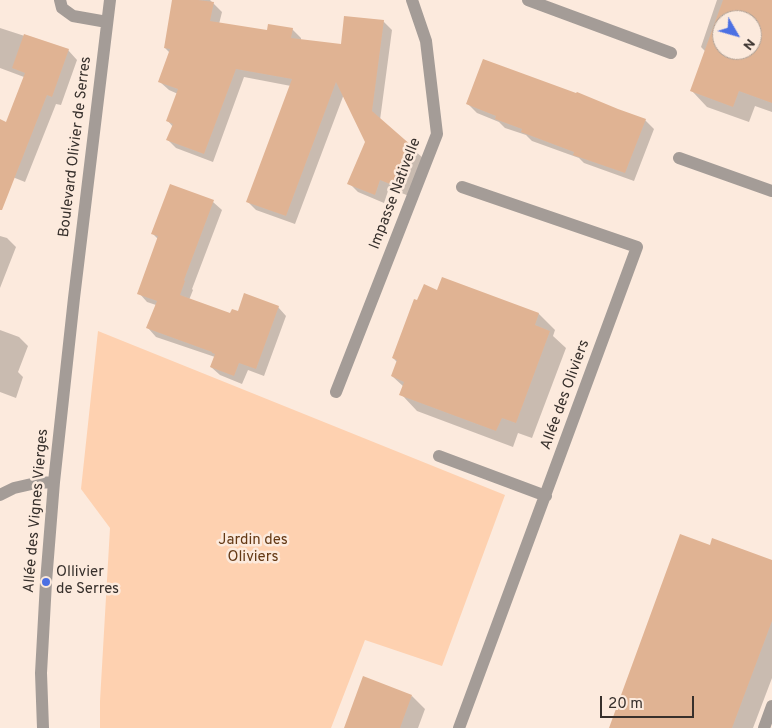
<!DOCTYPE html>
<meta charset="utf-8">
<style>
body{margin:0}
#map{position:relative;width:772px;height:728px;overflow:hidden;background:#fceadd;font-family:Overpass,sans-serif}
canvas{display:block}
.north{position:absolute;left:712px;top:10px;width:50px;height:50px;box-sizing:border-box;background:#fceadd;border:1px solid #ada096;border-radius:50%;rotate:128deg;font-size:14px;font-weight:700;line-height:20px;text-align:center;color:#37302c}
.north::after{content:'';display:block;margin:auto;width:18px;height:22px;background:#4c70e3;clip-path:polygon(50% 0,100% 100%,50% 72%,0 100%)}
.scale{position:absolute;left:600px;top:696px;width:94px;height:22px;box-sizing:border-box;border:2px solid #37302c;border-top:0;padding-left:6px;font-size:15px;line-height:18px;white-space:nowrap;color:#37302c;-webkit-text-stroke:4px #fceadd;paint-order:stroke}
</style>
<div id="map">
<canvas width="772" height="728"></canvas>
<div class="north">N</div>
<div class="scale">20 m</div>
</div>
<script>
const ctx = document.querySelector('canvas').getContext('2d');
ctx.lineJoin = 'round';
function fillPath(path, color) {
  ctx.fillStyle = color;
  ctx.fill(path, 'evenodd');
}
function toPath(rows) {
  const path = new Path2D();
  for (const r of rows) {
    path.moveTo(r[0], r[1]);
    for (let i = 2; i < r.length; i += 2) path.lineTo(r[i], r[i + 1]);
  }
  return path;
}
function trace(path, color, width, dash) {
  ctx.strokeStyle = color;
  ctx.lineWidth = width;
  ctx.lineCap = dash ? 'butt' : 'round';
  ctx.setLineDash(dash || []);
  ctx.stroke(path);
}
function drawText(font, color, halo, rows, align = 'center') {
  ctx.font = font + ' Overpass,sans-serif';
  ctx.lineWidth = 5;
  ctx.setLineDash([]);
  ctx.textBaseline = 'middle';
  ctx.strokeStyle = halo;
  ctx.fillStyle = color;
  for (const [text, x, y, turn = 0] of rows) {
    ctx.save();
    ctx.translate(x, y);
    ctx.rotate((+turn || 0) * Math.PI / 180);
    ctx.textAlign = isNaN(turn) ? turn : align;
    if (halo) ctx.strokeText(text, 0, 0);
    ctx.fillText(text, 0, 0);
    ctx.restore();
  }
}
const green = toPath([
 [98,331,505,495,442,666,365,640,331,728,100,728,100,701,110,528,81,489]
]);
const shadow = toPath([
 [173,0,210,0,222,12,219,24,268,32,292,29,301,38,301,41,342,46,383,21,392,30,380,120,423,158,409,196,389,188,384,203,358,192,349,183,366,142,344,94,295,224,256,210,248,202,291,86,244,77,213,162,176,148,168,140,173,127,168,121,178,94,169,90,160,82,170,53,165,48],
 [717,0,772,0,772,112,755,106,749,122,707,107,692,91,706,52,701,47],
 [722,20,752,20,752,50,722,50],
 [0,28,68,50,77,60,61,105,56,104,25,182,0,172,0,120,7,123,24,77,0,68],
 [468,104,645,120,654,129,634,181,584,163,579,158,532,141,526,135,505,128,499,122,477,113],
 [213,202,222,210,192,289,193,290,189,300,231,315,239,313,278,307,286,316,264,376,248,370,242,384,220,375,211,367,215,357,156,337,148,328,156,305,147,302,139,293,158,239,152,233],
 [0,236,7,238,16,247,0,288],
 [475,290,539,314,555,330,553,336,566,348,532,438,518,433,513,447,417,411,401,394,404,387,392,376,397,362,393,358,418,302,438,291],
 [0,330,19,337,28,346,18,372,23,377,16,398,0,392],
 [772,585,772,678,753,728,610,728],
 [412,696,425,709,418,728,345,728]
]);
const building = toPath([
 [172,0,198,0,214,2,210,21,267,30,268,24,293,28,291,38,341,44,344,16,384,20,372,111,412,146,413,153,400,188,380,180,375,195,347,184,365,142,336,82,286,216,246,202,292,79,236,69,204,154,166,140,173,124,166,121,178,89,158,82,170,49,164,48],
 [723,0,772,0,772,103,739,91,733,107,690,91],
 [722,20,752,20,752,50,722,50],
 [24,34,69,49,52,97,47,95,2,210,0,210,0,119,6,122,25,73,12,68],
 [483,59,576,93,577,92,618,109,646,119,625,173,573,155,574,152,521,132,522,129,495,119,496,116,466,104],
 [170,184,214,200,184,280,185,281,180,295,230,313,232,309,238,311,244,293,279,306,256,369,239,363,234,376,210,367,215,354,212,353,212,352,146,328,157,301,137,294,158,236,151,234],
 [442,277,539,313,535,325,550,331,516,423,502,418,496,431,399,395,404,382,391,376,397,360,392,358,414,299,417,300,424,284,437,290],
 [680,534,710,545,712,538,772,560,772,621,732,728,609,728],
 [363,676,412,695,400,728,344,728]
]);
const minor = toPath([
 [60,0,62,8,73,16,107,22],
 [528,0,671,53],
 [679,158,772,191],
 [336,392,437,134,426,41,412,0],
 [439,456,546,496],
 [0,495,14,488,36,483,54,482],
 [43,728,41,673,46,582,54,482,74,298,110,0],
 [459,728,637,247,462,187],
 [764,728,772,706]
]);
const markers = [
 [46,582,5,"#4c70e3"]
];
const streetNames = [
 ["Boulevard Olivier de Serres",76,147,-83],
 ["Impasse Nativelle",396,194,-69],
 ["Allée des Oliviers",566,395,-70],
 ["Allée des Vignes Vierges",37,511,-85]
];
const parkNames = [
 ["Jardin des",253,541],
 ["Oliviers",253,558]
];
const poiNames = [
 ["Ollivier",56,573],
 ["de Serres",56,590]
];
fillPath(green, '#fed1b0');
fillPath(shadow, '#0003');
fillPath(building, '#e0b393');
trace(minor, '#a49c97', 12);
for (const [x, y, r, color] of markers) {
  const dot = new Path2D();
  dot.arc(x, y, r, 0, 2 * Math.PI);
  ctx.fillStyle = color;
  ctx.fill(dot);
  trace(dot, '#fceadd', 2);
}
drawText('15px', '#37302c', '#fceadd', streetNames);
drawText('15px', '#643915', '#fceadd', parkNames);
drawText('15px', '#37302c', '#fceadd', poiNames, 'left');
</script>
